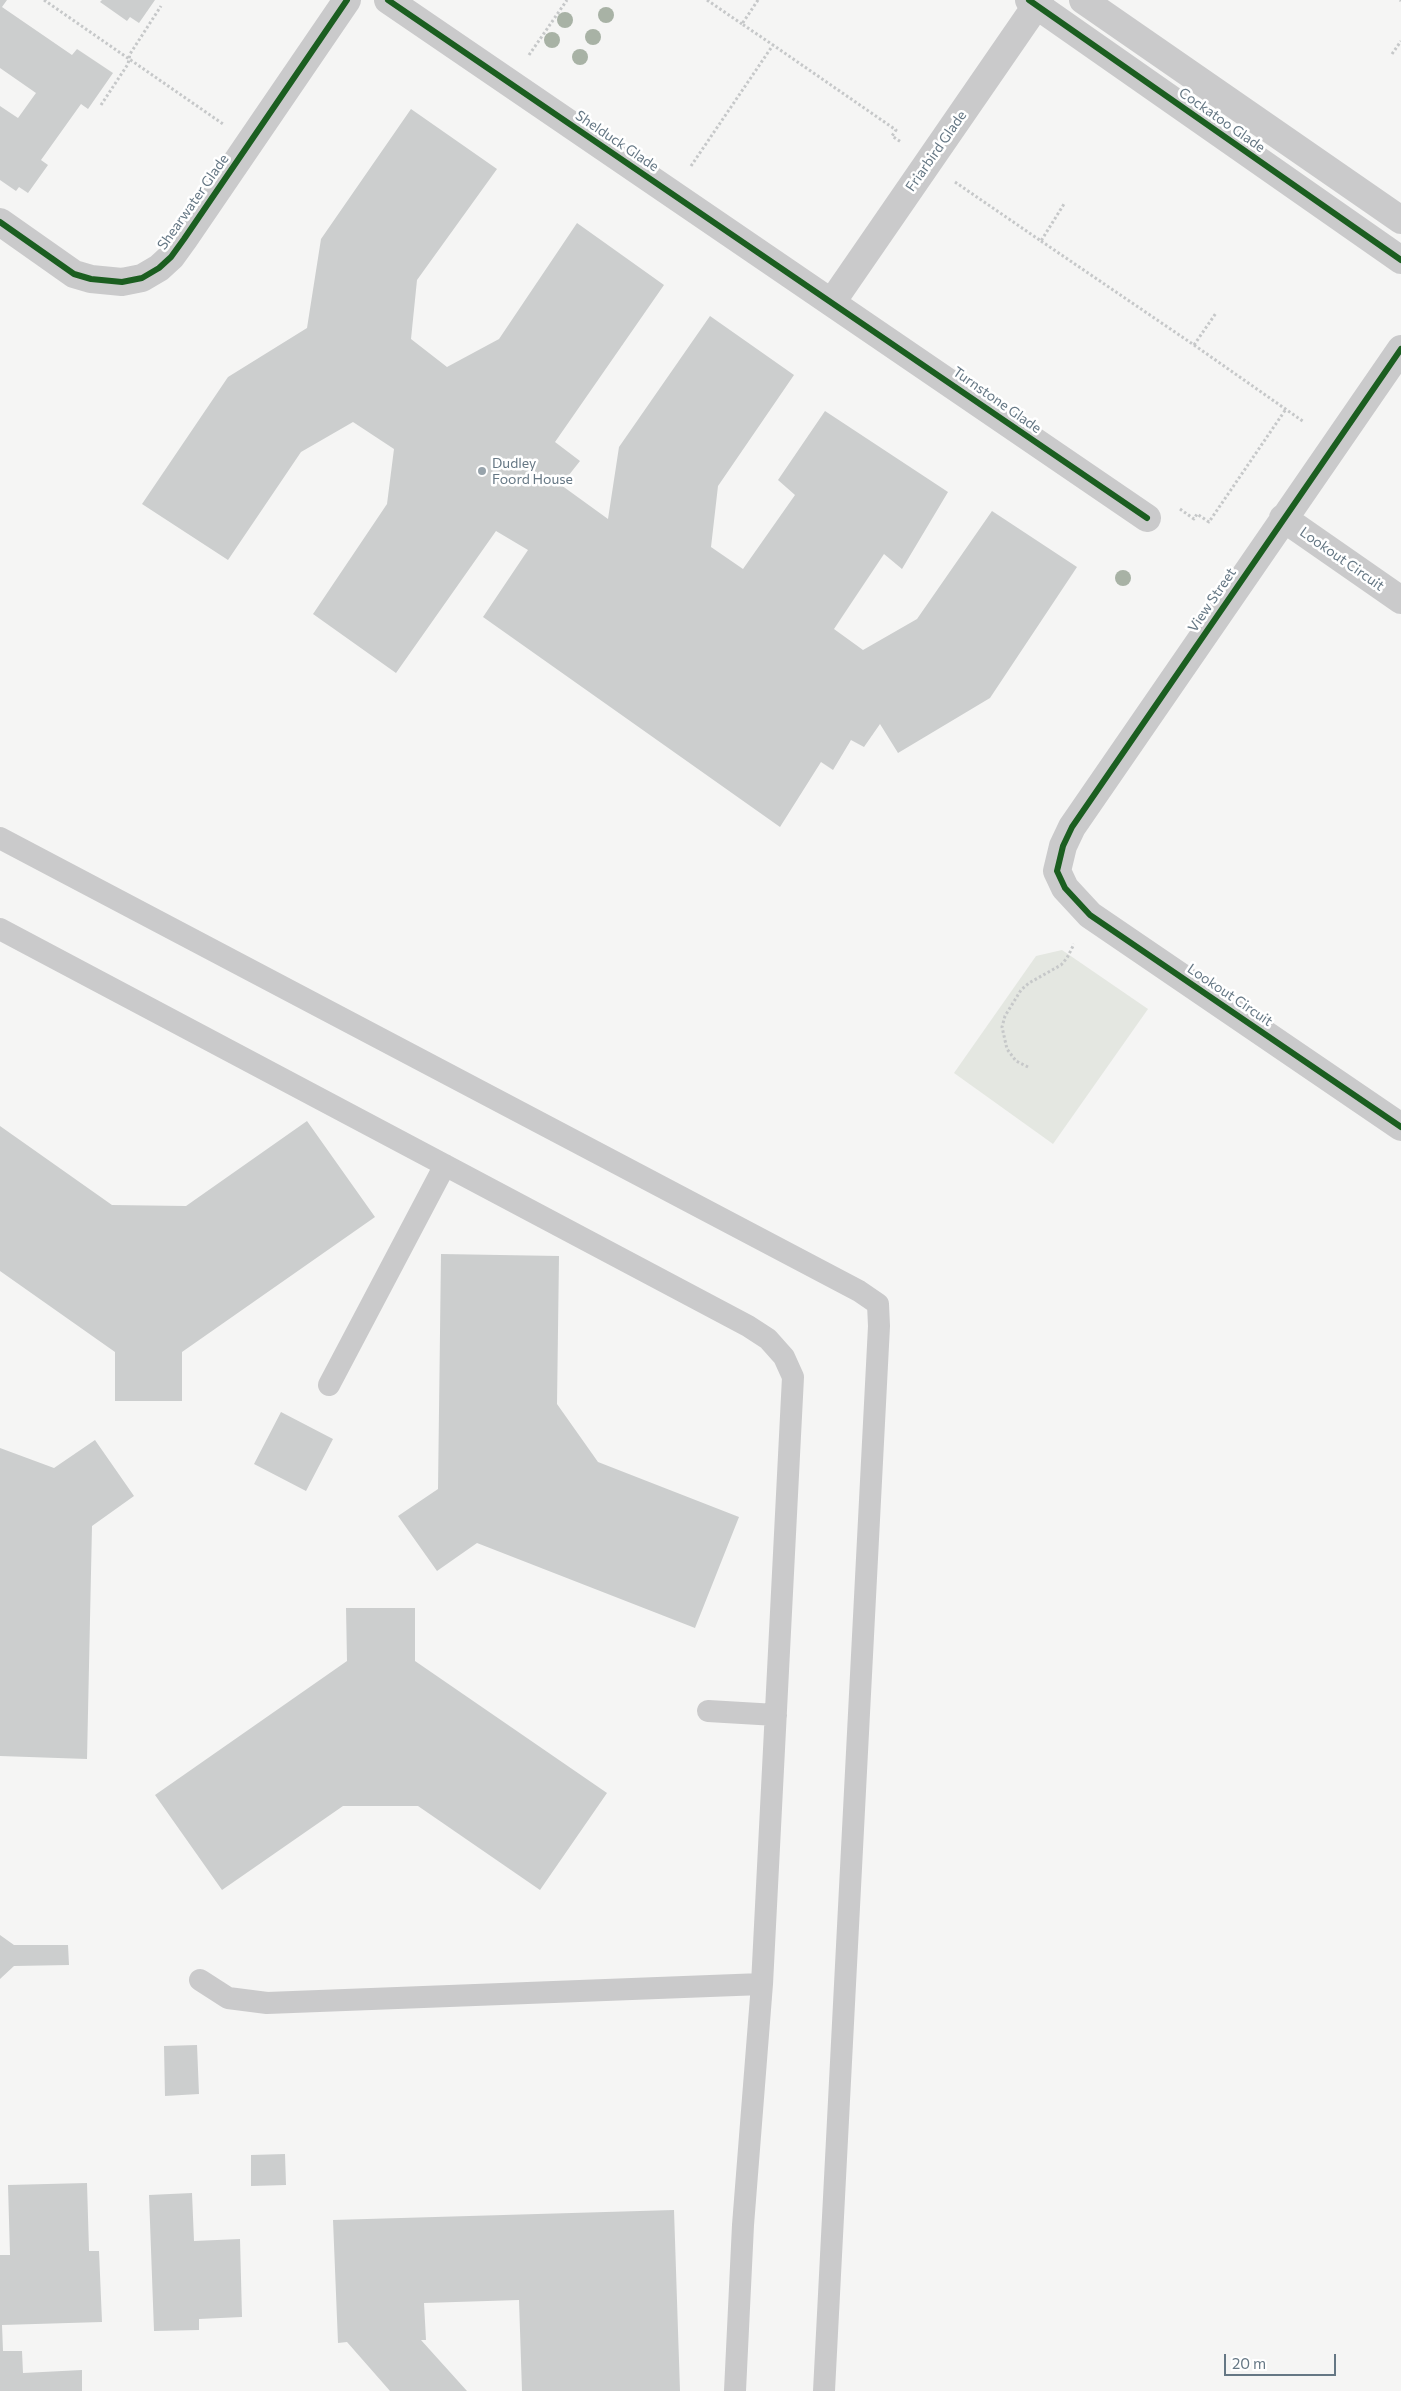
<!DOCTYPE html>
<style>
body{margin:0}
#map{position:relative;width:1401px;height:2391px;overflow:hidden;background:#f5f5f4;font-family:Commissioner,sans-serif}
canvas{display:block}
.scale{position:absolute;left:1224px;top:2354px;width:112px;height:22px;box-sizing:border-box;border:2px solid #657784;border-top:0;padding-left:6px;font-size:15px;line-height:18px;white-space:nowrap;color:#657784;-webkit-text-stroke:4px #fff;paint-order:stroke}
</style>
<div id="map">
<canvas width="1401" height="2391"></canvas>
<div class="scale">20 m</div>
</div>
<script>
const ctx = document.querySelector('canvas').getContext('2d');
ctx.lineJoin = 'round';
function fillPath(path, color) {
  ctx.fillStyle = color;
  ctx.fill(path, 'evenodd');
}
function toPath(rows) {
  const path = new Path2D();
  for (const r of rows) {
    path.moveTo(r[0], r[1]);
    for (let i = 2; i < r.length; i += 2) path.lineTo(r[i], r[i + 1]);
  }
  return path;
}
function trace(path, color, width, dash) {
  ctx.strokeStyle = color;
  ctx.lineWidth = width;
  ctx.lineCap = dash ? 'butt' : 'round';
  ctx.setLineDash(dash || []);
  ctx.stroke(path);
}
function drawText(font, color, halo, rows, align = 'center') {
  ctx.font = font + ' Commissioner,sans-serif';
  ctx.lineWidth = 5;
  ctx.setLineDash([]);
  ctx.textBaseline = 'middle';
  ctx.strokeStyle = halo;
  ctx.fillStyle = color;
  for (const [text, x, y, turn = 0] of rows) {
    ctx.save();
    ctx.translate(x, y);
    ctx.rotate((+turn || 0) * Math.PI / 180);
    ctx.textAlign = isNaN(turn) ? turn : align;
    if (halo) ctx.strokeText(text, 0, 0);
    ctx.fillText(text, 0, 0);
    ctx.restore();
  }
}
const green = toPath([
 [1062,950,1148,1009,1053,1144,954,1073,1036,956]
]);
const building = toPath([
 [0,0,7,0,2,7,72,55,77,49,113,73,88,109,81,104,41,160,48,165,28,193,19,187,16,191,0,180,0,106,18,118,36,93,0,68],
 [102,0,155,0,139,23,130,17,127,21,100,2],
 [411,109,497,169,417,280,411,339,447,367,499,339,577,223,664,285,555,442,580,461,561,485,608,519,619,447,710,316,794,375,718,486,711,547,743,569,795,495,778,480,825,411,948,492,902,569,884,554,834,629,863,650,917,619,992,511,1077,567,990,698,898,753,880,724,864,747,851,740,833,770,821,762,780,827,483,617,528,550,496,531,396,673,313,614,387,504,394,449,353,422,301,452,228,560,142,504,228,377,307,328,321,239],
 [307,1121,375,1217,182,1352,182,1401,115,1401,115,1352,0,1271,0,1126,112,1205,186,1206],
 [441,1254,559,1256,557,1404,598,1462,739,1517,695,1628,477,1543,437,1571,398,1516,438,1489],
 [281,1412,333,1439,306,1491,254,1464],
 [95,1440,134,1496,92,1526,87,1759,0,1756,0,1448,54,1468],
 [346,1608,415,1608,415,1661,607,1793,540,1890,418,1806,343,1806,222,1890,155,1795,347,1661],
 [0,1935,14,1945,68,1945,69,1965,14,1966,0,1979],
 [197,2045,199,2094,165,2096,164,2046],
 [285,2154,286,2185,251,2186,251,2155],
 [87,2183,89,2251,99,2251,102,2322,2,2325,3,2351,22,2351,23,2373,82,2370,82,2391,0,2391,0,2255,10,2255,8,2185],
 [192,2193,194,2241,240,2239,242,2317,199,2319,199,2330,154,2331,149,2195],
 [674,2210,680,2391,522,2391,519,2300,424,2303,426,2340,421,2340,467,2391,390,2391,347,2342,338,2343,333,2220]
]);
const path = toPath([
 [44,0,223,124],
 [707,0,742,24],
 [758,0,742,24,773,45],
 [1400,0,1401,1],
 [1392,54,1401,41],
 [529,55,567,0],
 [101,105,128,64,130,54,161,6],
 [691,166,773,45,896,130,892,136,901,142],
 [955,182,1041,241,1064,204],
 [1041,241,1194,345,1216,313],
 [1194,345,1304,422],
 [1180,509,1194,519,1197,514,1209,522,1286,409],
 [1028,1067,1016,1061,1007,1049,1002,1027,1005,1016,1021,990,1029,983,1061,965,1067,958,1074,944]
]);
const service = toPath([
 [0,838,859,1291,878,1304,879,1326,824,2391],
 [0,929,748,1326,768,1339,784,1357,793,1377,762,1984,743,2225,735,2391],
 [329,1385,445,1165],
 [708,1711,776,1715],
 [200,1980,228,1998,267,2003,762,1984]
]);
const minor = toPath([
 [388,0,1147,518],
 [1029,0,1401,260],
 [1083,0,1401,220],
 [0,222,74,274,91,279,122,282,142,278,159,268,171,257,184,239,347,0],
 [832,302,1040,0],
 [1401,349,1072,827,1063,846,1057,871,1065,888,1090,915,1401,1127],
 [1283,518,1401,600]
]);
const cycleway = toPath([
 [388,0,1147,518],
 [1029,0,1401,260],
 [0,222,74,274,91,279,122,282,142,278,159,268,171,257,184,239,347,0],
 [1401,349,1072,827,1063,846,1057,871,1065,888,1090,915,1401,1127]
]);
const trees = [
 [606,15],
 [565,20],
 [593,37],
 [552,40],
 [580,57],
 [1123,578]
];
const markers = [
 [482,471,5,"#97a3ab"]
];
const streetNames = [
 ["Cockatoo Glade",1222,120,35],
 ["Shelduck Glade",617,141,34],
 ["Friarbird Glade",936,151,-55],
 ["Shearwater Glade",193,202,-55],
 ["Turnstone Glade",997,400,35],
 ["Lookout Circuit",1342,559,35],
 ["View Street",1212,600,-56],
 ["Lookout Circuit",1230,995,34]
];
const poiNames = [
 ["Dudley",492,463],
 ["Foord House",492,479]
];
fillPath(green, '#e4e7e1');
fillPath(building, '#cccece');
trace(path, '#c6c8c9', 3, [2.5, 2.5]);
trace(service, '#cacacb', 22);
trace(minor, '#cacacb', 28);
trace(cycleway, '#1b5e20', 6);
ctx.fillStyle = '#a8b2a5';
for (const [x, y] of trees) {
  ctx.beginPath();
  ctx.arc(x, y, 8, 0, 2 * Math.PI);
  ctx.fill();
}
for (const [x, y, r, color] of markers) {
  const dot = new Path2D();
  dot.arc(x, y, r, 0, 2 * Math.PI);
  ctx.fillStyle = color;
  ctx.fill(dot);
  trace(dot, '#fff', 2);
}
drawText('14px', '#657784', '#fff', streetNames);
drawText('14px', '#657784', '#fff', poiNames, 'left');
</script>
